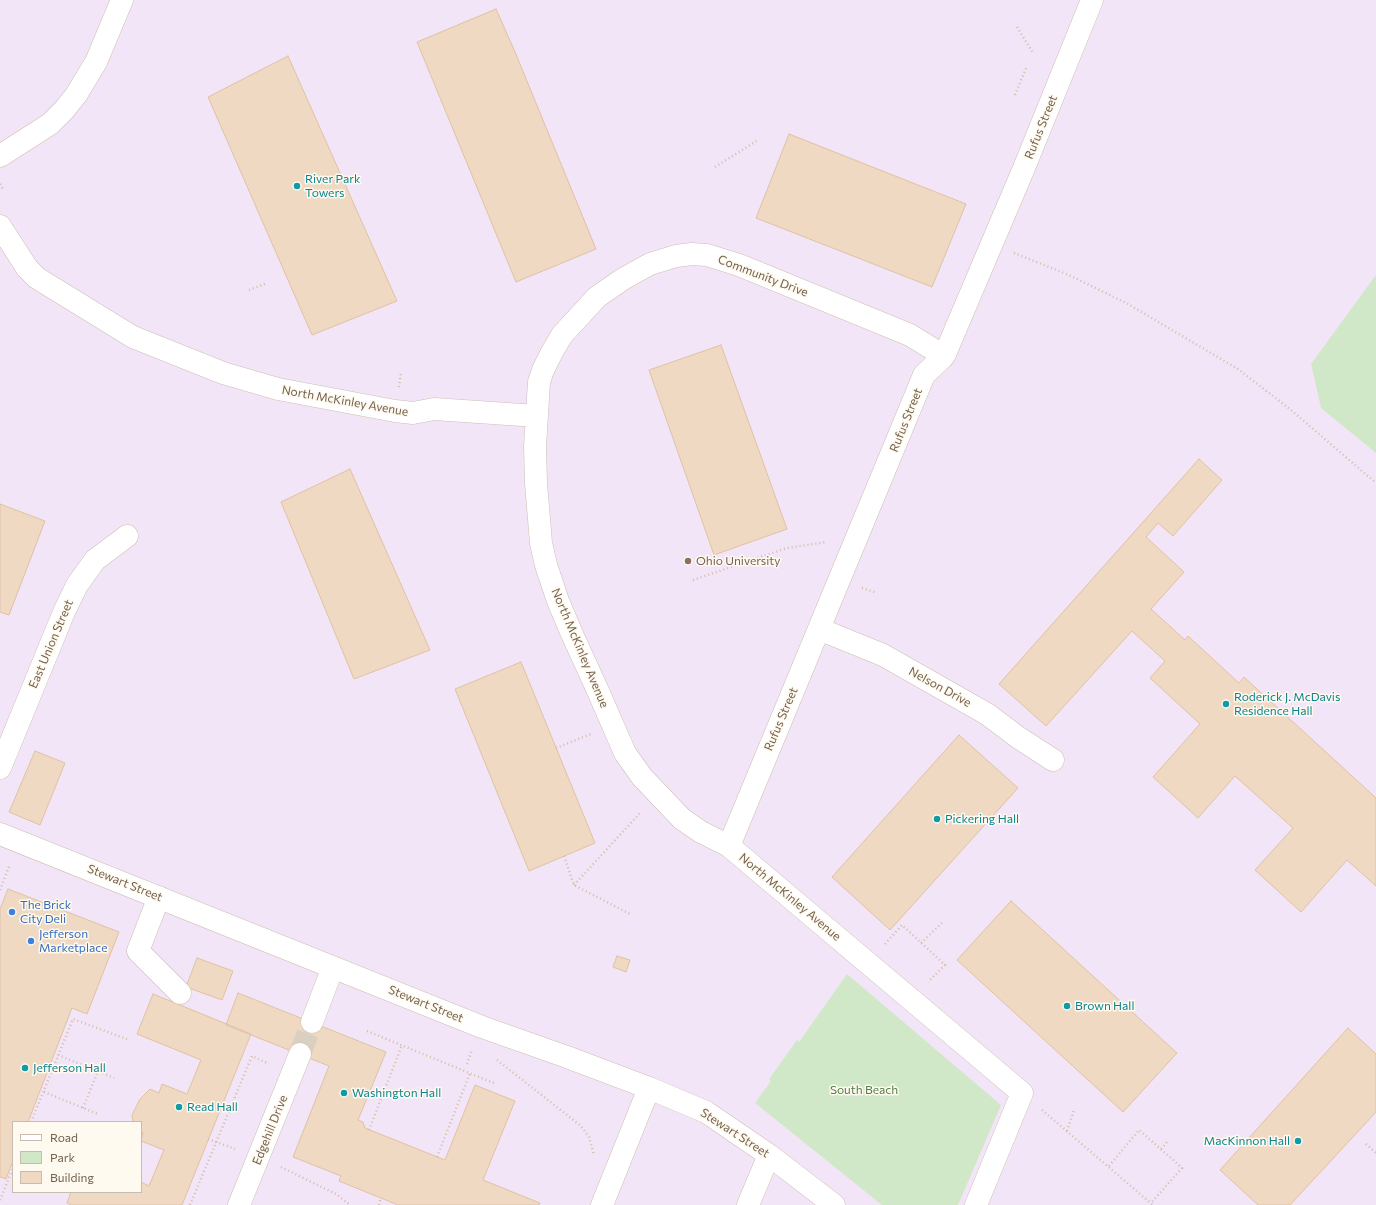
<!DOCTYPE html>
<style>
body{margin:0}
#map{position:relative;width:1376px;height:1205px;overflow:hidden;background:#fbf6e9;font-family:Commissioner,sans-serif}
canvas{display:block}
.legend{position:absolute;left:12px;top:1121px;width:130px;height:72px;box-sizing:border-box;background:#fefaef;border:1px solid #c7bcaf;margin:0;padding:5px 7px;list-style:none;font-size:12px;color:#74604e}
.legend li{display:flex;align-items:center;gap:8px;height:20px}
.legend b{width:20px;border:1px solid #c7bcaf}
</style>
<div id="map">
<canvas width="1376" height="1205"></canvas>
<ul class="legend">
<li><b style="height:5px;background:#fff"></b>Road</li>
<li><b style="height:11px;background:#d1e8c8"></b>Park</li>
<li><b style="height:11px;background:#efd9c2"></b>Building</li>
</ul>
</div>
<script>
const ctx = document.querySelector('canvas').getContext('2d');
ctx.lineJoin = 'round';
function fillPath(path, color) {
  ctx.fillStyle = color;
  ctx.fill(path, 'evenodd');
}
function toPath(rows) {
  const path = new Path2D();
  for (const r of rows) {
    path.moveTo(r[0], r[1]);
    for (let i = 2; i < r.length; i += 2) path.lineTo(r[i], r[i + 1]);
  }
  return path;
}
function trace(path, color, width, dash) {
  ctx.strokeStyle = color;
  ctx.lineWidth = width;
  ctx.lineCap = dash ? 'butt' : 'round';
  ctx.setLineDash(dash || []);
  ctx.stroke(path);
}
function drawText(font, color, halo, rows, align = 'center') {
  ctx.font = font + ' Commissioner,sans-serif';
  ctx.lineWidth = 3;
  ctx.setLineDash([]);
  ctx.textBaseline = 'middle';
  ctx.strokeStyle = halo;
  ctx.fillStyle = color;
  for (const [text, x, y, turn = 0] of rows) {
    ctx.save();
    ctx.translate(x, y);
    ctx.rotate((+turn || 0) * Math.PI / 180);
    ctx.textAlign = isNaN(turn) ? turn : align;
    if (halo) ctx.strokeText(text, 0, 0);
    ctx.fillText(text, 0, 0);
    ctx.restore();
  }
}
const education = toPath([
 [0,0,1376,0,1376,1205,0,1205],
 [13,1122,141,1122,141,1192,13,1192]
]);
const green = toPath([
 [1376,275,1376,453,1321,408,1311,364],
 [847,974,1001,1105,958,1205,882,1205,755,1103,771,1081,769,1079,797,1040,799,1042]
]);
const building = toPath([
 [496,9,515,52,596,249,516,282,417,42,496,9],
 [288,56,397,301,312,335,208,97,288,56],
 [789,134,966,204,932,287,756,218,789,134],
 [721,345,787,529,714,555,649,370,721,345],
 [1199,459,1222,480,1173,536,1158,523,1146,537,1184,572,1151,609,1185,640,1188,636,1239,683,1244,677,1376,798,1376,886,1347,860,1301,912,1255,870,1293,828,1235,776,1198,818,1153,777,1200,724,1150,678,1165,661,1132,631,1046,726,999,684,1199,459],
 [350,469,430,650,354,679,281,502,350,469],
 [0,504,45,521,9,615,0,612,0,504],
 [521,662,595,843,529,871,455,689,521,662],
 [959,735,1018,788,890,930,832,877,959,735],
 [35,751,65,763,40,825,9,812,35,751],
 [8,889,119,932,87,1014,72,1008,28,1122,13,1122,13,1161,6,1179,0,1177,0,909,8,889],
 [1011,901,1177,1053,1123,1112,957,960,1011,901],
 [617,956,630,960,626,972,613,967,617,956],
 [197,958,233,971,222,1000,186,987,197,958],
 [238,993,386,1052,358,1120,363,1122,365,1128,445,1160,475,1085,515,1101,483,1180,540,1203,539,1205,398,1205,339,1181,341,1176,293,1157,329,1066,226,1025,238,993],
 [153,994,251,1034,182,1205,71,1205,67,1203,71,1192,141,1192,141,1182,149,1186,164,1150,141,1141,143,1132,141,1132,141,1122,133,1122,132,1115,140,1099,150,1089,159,1093,162,1084,187,1094,201,1060,137,1034,153,994],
 [1348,1028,1376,1054,1376,1112,1290,1205,1258,1205,1220,1170,1348,1028]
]);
const minorTunnel = toPath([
 [300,1054,312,1022]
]);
const path = toPath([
 [1017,27,1033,53],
 [1015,95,1026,68],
 [715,167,758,140],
 [0,184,3,189],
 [1014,253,1069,275,1128,304,1238,369,1291,410,1376,483],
 [249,290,265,284],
 [399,387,401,373],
 [693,580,787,548,827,542],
 [862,588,877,593],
 [556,748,591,734],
 [564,856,574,885,632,915],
 [574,885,641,812],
 [0,890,10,864],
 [921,943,943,922],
 [885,944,902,925,945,965,928,982],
 [367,1031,496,1084],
 [58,1055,114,1078],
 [497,1060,581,1126,589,1137,594,1155],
 [467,1064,472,1050],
 [44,1092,98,1114],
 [83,1108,98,1071],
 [1042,1110,1153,1205],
 [31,1122,73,1019,129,1040],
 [369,1130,402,1045],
 [1067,1131,1074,1110],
 [208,1139,235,1149],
 [1366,1144,1376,1153],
 [1161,1149,1167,1142],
 [437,1157,470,1073],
 [1109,1166,1139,1130,1171,1158,1182,1168,1151,1203],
 [281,1167,336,1194,350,1205],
 [0,1200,13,1168],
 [190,1205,252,1056,269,1064],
 [379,1205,381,1198]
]);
const minor = toPath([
 [0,156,50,124,64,110,76,95,96,62,122,0],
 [0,226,27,268,37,278,133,337,223,373,278,389,395,411,413,413,434,409,537,416],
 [943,357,931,348,910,335,739,265,707,255,692,254,676,256,650,264,623,279,597,297,562,335,552,352,543,370,539,382,535,447,536,483,541,543,546,565,558,601,572,634,598,691,625,753,642,777,682,819,701,832,729,846,1022,1093,976,1205],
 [819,629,883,655,987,714,1019,738,1053,760],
 [0,768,64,612,77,585,95,560,127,536],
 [0,834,482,1027,567,1057,649,1088,706,1112,769,1155,834,1205],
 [729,846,924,375,943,357,945,354,1024,168,1092,0],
 [159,897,138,951,180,993],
 [312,1022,333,967],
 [239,1205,300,1054],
 [602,1205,649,1088],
 [748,1205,769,1155]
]);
const markers = [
 [297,186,4,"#0f9aa8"],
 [688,561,4,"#8d6e63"],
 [1226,704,4,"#0f9aa8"],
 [937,819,4,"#0f9aa8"],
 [12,912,4,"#3f7fe0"],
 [31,941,4,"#3f7fe0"],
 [1067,1006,4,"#0f9aa8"],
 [25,1068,4,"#0f9aa8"],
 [344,1093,4,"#0f9aa8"],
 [179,1107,4,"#0f9aa8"],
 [1298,1141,4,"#0f9aa8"]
];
const streetNames = [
 ["Rufus Street",1041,127,-68],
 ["Community Drive",763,276,21],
 ["North McKinley Avenue",345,401,10],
 ["Rufus Street",906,420,-68],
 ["East Union Street",51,644,-67],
 ["North McKinley Avenue",580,648,67],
 ["Nelson Drive",940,687,29],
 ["Rufus Street",781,719,-67],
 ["Stewart Street",125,883,22],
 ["North McKinley Avenue",790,897,40],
 ["Stewart Street",426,1004,22],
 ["Edgehill Drive",270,1130,-68],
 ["Stewart Street",735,1133,33]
];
const cultureNames = [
 ["River Park",305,179],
 ["Towers",305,193],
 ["Roderick J. McDavis",1234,697],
 ["Residence Hall",1234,711],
 ["Pickering Hall",945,819],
 ["Brown Hall",1075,1006],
 ["Jefferson Hall",33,1068],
 ["Washington Hall",352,1093],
 ["Read Hall",187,1107],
 ["MacKinnon Hall",1290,1141,"right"]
];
const educationNames = [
 ["Ohio University",696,561]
];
const shopNames = [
 ["The Brick",20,905],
 ["City Deli",20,919],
 ["Jefferson",39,934],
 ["Marketplace",39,948]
];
const parkNames = [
 ["South Beach",864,1090]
];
fillPath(education, '#f3e5f8');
fillPath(green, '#d1e8c8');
fillPath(building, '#efd9c2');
trace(building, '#e0c2a3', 1);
trace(minorTunnel, '#d9d0c2', 22, [22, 11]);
trace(minor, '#cdbfaf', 23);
trace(path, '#d4bda5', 2.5, [1, 3]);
trace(minor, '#fff', 22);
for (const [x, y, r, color] of markers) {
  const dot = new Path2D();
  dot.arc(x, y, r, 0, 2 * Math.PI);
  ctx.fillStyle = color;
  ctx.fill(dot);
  trace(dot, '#fefaef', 1.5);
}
drawText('12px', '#74604e', '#fefaef', streetNames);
drawText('12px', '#0d838f', '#fefaef', cultureNames, 'left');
drawText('12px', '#785e54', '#fefaef', educationNames, 'left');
drawText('12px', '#366cbe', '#fefaef', shopNames, 'left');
drawText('12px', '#537e49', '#fefaef', parkNames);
</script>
